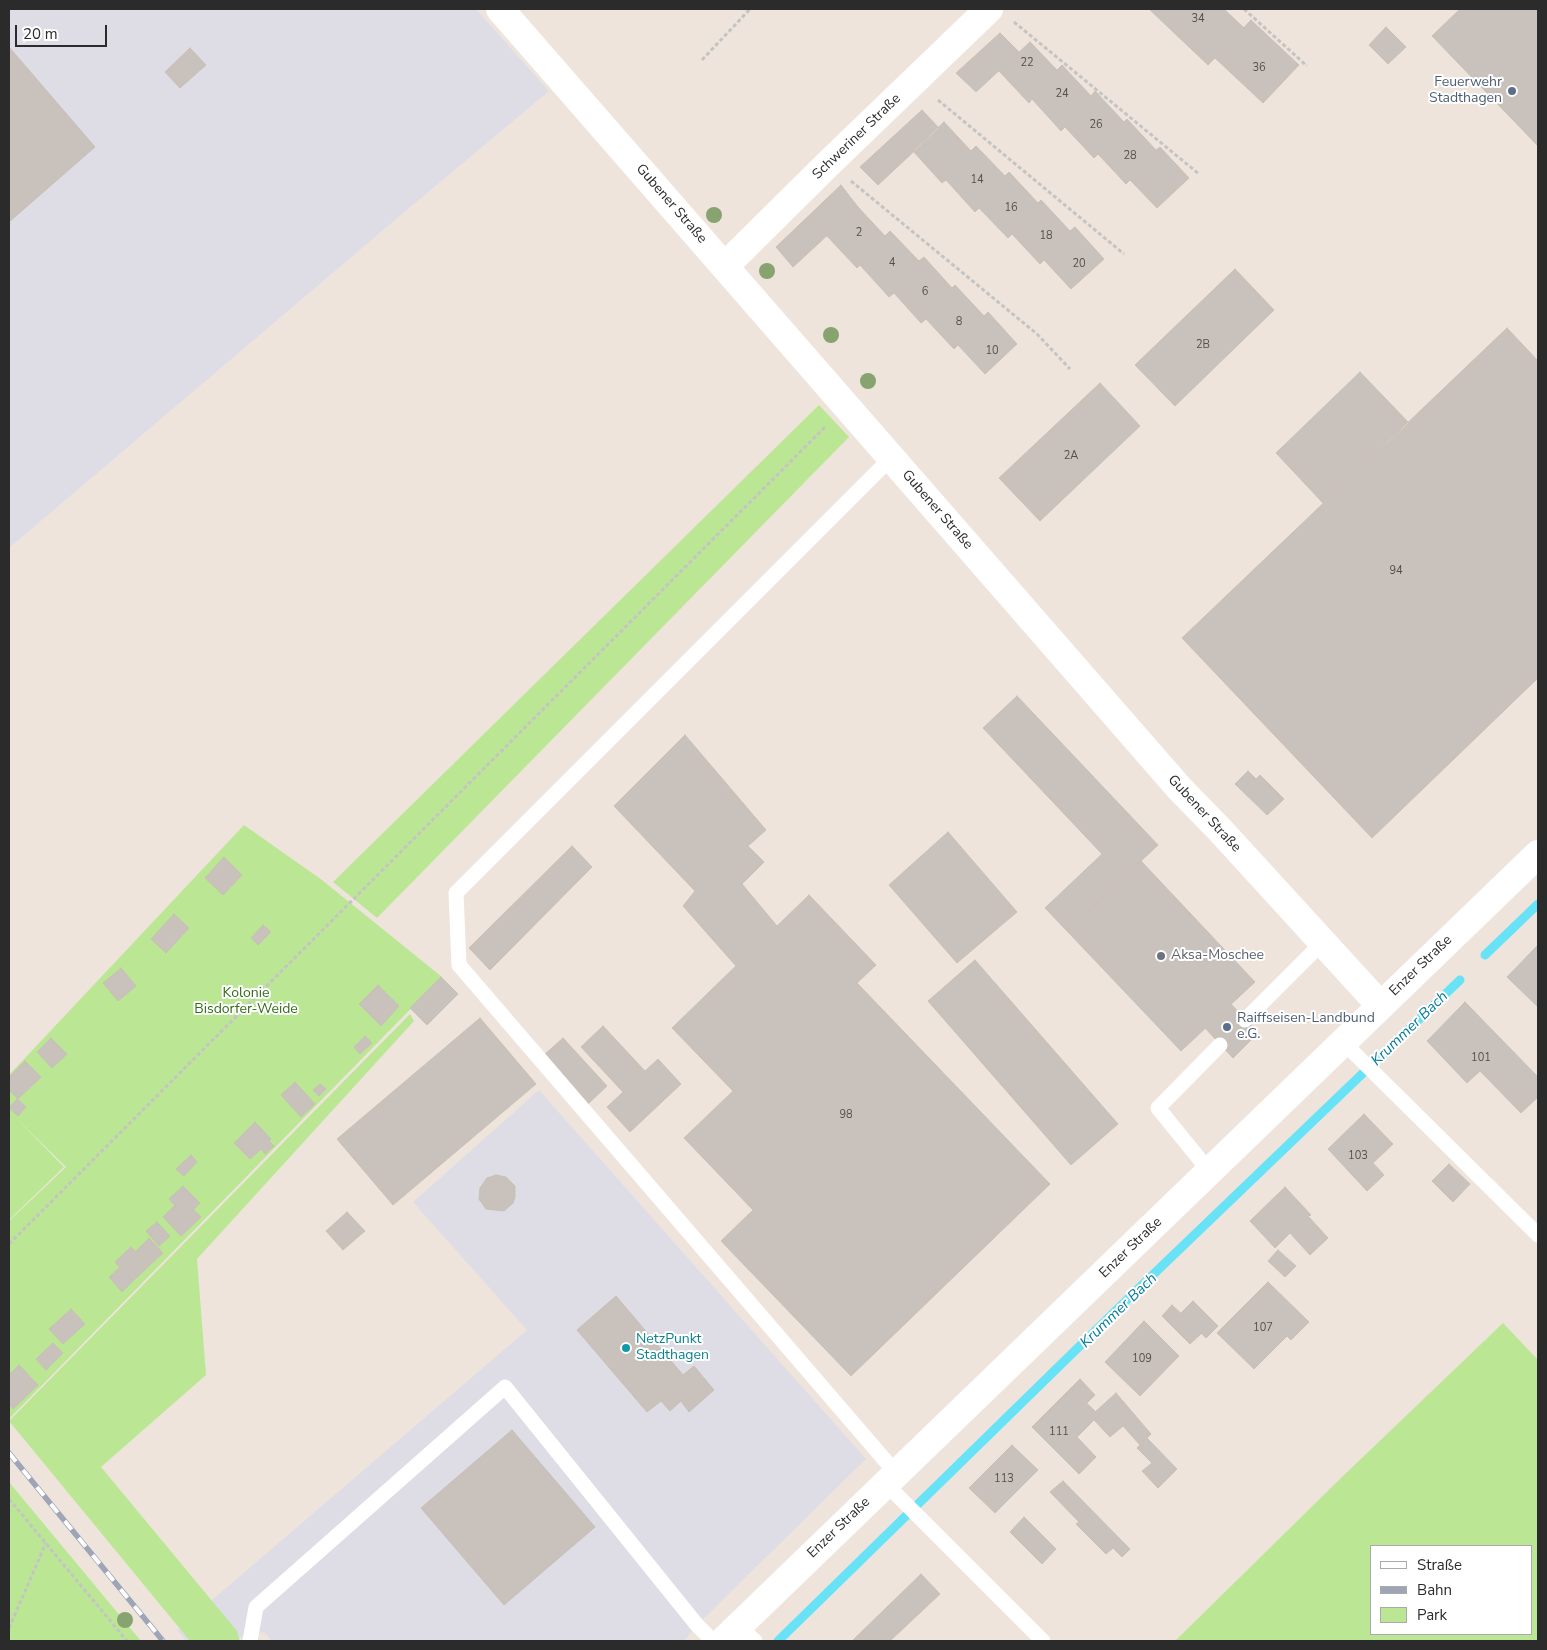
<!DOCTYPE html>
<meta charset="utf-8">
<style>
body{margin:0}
#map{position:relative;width:1547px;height:1650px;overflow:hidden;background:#eee4dc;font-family:"Nunito Sans",sans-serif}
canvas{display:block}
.frame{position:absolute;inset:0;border:10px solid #2b2b2b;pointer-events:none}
.legend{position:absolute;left:1370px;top:1545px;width:162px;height:90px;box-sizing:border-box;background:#fff;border:1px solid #aaa;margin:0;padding:6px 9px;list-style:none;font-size:15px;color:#2b2b2b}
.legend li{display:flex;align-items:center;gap:10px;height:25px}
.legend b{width:25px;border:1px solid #aaa}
.scale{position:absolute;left:15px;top:25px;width:92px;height:22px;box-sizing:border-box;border:2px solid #2b2b2b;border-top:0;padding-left:6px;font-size:15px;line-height:18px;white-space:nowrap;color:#2b2b2b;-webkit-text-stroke:4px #fff;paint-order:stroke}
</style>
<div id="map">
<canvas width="1547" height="1650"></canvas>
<div class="frame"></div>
<ul class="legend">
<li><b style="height:6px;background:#fff"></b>Straße</li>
<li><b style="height:6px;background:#9ea5b6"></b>Bahn</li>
<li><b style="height:14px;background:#bbe795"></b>Park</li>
</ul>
<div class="scale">20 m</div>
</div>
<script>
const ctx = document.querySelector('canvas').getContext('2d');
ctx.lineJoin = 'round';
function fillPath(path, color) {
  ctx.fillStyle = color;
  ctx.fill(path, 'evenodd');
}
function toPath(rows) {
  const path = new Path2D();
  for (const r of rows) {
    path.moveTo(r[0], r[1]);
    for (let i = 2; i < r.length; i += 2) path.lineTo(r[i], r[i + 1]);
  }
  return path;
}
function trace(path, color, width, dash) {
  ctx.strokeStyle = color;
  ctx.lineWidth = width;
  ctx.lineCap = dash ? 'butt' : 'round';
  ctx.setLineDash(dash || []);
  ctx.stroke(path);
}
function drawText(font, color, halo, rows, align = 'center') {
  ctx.font = font + ' "Nunito Sans",sans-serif';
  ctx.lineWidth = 4;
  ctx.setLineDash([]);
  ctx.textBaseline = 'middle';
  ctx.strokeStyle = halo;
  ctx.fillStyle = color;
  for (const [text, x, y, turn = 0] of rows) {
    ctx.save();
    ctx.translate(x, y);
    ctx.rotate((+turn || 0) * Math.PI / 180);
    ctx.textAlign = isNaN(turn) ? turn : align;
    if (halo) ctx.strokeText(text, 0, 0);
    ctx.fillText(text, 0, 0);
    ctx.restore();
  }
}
const industrial = toPath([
 [9,9,476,9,549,91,395,220,9,548],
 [539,1090,866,1459,697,1625,684,1641,272,1641,264,1632,239,1637,235,1641,186,1641,177,1630,527,1330,413,1202]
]);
const green = toPath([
 [819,405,849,437,377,918,333,882],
 [244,825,322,880,442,977,9,1419,9,1221,66,1167,17,1119,64,1167,9,1220,9,1075],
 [410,1014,414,1021,197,1259,206,1375,101,1467,237,1631,240,1641,190,1641,9,1421],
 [1503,1323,1538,1360,1538,1641,1175,1641,1342,1477],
 [1371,1546,1531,1546,1531,1634,1371,1634],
 [9,1482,141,1641,9,1641]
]);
const stream = toPath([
 [1485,955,1538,904],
 [778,1641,1137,1290,1460,980]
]);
const building = toPath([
 [1149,9,1224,9,1244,28,1208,65,1149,9],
 [1460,9,1538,9,1538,146,1432,36,1460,9],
 [1251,20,1299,65,1263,103,1215,58,1251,20],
 [1386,27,1406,47,1388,64,1369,45,1386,27],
 [1000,33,1019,52,976,92,956,73,1000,33],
 [1030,42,1057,70,1062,65,1091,96,1095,91,1124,122,1127,119,1156,150,1160,147,1189,178,1157,208,1130,180,1126,184,1098,154,1094,158,1065,127,1061,131,1032,99,1029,103,999,71,1030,42],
 [9,47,95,147,9,222,9,47],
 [190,48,206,65,180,88,165,72,190,48],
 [922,110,939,128,878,185,860,167,922,110],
 [944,122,971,151,976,146,1005,176,1009,172,1038,203,1041,200,1070,231,1075,227,1104,259,1071,289,1044,260,1040,264,1012,234,1008,238,979,208,975,212,946,180,942,183,913,151,944,122],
 [841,185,858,207,793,267,776,247,841,185],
 [858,207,885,236,890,231,919,261,924,257,952,288,955,285,984,316,988,312,1017,344,985,374,958,345,954,349,926,319,921,323,894,293,889,297,860,265,857,268,827,236,858,207],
 [1235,269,1274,310,1175,406,1135,365,1235,269],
 [1507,328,1538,361,1538,678,1372,838,1182,638,1507,328],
 [1360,372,1409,423,1323,503,1276,453,1360,372],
 [1100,383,1140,426,1040,521,999,478,1100,383],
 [1017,696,1158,845,1067,931,1045,908,1102,854,983,728,1017,696],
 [685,735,766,830,748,846,764,862,742,884,777,926,736,966,683,906,695,891,614,806,685,735],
 [1248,771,1256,779,1260,775,1284,799,1267,815,1235,784,1248,771],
 [948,832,1017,912,957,963,889,885,948,832],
 [572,846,592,867,490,970,469,948,572,846],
 [224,857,242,875,223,895,205,878,224,857],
 [1141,861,1255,982,1181,1051,1067,931,1141,861],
 [809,895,876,965,857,983,1050,1184,851,1376,721,1241,753,1210,684,1138,733,1091,672,1028,809,895],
 [174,914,189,928,166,953,151,939,174,914],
 [263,925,271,932,258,945,251,938,263,925],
 [1538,945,1538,1007,1507,977,1538,945],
 [975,960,1118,1124,1071,1165,928,1001,975,960],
 [121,968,136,986,118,1001,103,983,121,968],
 [441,977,458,994,427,1025,410,1008,441,977],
 [378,985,399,1006,381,1026,359,1004,378,985],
 [1465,1002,1538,1077,1538,1097,1521,1113,1480,1071,1467,1083,1427,1041,1465,1002],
 [1231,1004,1258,1033,1233,1058,1205,1028,1231,1004],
 [480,1018,536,1084,393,1205,337,1139,480,1018],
 [603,1026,645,1071,658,1059,681,1084,630,1132,607,1107,623,1092,581,1047,603,1026],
 [365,1036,372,1043,360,1054,354,1047,365,1036],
 [51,1038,67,1054,52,1068,37,1052,51,1038],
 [563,1038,607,1086,588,1104,544,1055,563,1038],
 [25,1061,41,1077,18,1099,9,1090,9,1077,25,1061],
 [295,1082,315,1104,301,1117,281,1095,295,1082],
 [320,1084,326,1089,319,1096,313,1090,320,1084],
 [17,1099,26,1107,18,1116,9,1108,17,1099],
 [1364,1114,1393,1144,1373,1163,1384,1175,1367,1191,1328,1149,1364,1114],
 [255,1122,271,1139,269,1141,274,1146,265,1154,261,1149,250,1159,234,1143,255,1122],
 [191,1155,197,1162,184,1176,176,1169,191,1155],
 [1449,1164,1470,1184,1453,1202,1432,1181,1449,1164],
 [496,1175,506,1177,515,1186,515,1197,513,1203,504,1211,486,1209,479,1199,480,1188,487,1178,496,1175],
 [183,1186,200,1203,186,1217,169,1199,183,1186],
 [1285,1187,1311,1215,1308,1216,1328,1238,1310,1255,1290,1233,1275,1248,1250,1221,1285,1187],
 [175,1205,186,1217,194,1210,201,1217,181,1236,163,1217,175,1205],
 [347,1212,365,1231,343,1250,326,1231,347,1212],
 [157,1222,170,1236,159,1246,146,1231,157,1222],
 [149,1238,163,1253,149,1266,136,1251,149,1238],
 [131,1247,149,1266,133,1281,115,1262,131,1247],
 [1278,1250,1296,1266,1285,1277,1268,1261,1278,1250],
 [120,1267,133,1281,122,1292,109,1277,120,1267],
 [1268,1282,1309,1322,1291,1340,1287,1336,1254,1369,1217,1333,1268,1282],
 [616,1296,683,1375,694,1366,714,1390,689,1412,681,1401,670,1411,661,1401,647,1412,577,1330,616,1296],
 [1193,1301,1218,1326,1206,1338,1181,1313,1193,1301],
 [1172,1305,1202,1333,1190,1344,1162,1316,1172,1305],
 [71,1309,85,1324,63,1344,49,1329,71,1309],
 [1144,1321,1179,1356,1140,1396,1105,1362,1144,1321],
 [53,1343,63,1353,46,1370,36,1359,53,1343],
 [19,1365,38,1385,13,1409,9,1404,9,1375,19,1365],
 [1080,1379,1095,1395,1087,1403,1071,1388,1080,1379],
 [1071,1388,1099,1415,1077,1437,1096,1457,1079,1474,1032,1427,1071,1388],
 [1116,1393,1151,1434,1147,1438,1177,1469,1158,1488,1142,1471,1152,1463,1137,1448,1140,1445,1123,1426,1110,1437,1094,1420,1099,1415,1095,1412,1116,1393],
 [512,1430,595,1527,504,1605,421,1508,512,1430],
 [1012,1445,1038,1470,995,1513,969,1488,1012,1445],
 [1063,1481,1130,1549,1122,1557,1113,1548,1106,1554,1076,1524,1079,1522,1050,1492,1063,1481],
 [1024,1517,1056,1549,1042,1564,1010,1532,1024,1517],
 [921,1574,940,1594,890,1641,852,1641,921,1574]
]);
const path = toPath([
 [1244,9,1307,66],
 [1014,22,1199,174],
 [702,60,750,9],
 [938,100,1124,254],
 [851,181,1037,334,1070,369],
 [9,1244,825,427],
 [9,1499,127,1641],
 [9,1628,46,1543]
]);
const service = toPath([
 [892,457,456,893,459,965,896,1473],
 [1245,1020,1322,943],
 [1343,1042,1538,1235],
 [1210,1172,1158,1108,1220,1045],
 [885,1483,1043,1641],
 [738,1625,755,1641],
 [250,1641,256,1607,505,1387,697,1625,713,1641]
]);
const minor = toPath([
 [500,9,1180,789,1220,830,1380,1005],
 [725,266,829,163,989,9]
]);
const secondary = toPath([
 [723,1641,1538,854]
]);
const rail = toPath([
 [9,1453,163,1641]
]);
const trees = [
 [714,215],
 [767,271],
 [831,335],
 [868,381],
 [125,1620]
];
const markers = [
 [1512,91,5,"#5c6f8a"],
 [1161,956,5,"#6b7280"],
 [1227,1027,5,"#5c6f8a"],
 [626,1348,5,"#0f9aa8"]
];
const numberNames = [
 ["34",1198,19],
 ["22",1027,63],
 ["36",1259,68],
 ["24",1062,94],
 ["26",1096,125],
 ["28",1130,156],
 ["14",977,180],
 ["16",1011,208],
 ["2",859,233],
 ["18",1046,236],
 ["4",892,263],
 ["20",1079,264],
 ["6",925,292],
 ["8",959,322],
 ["2B",1203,345],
 ["10",992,351],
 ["2A",1071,456],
 ["94",1396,571],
 ["101",1481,1058],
 ["98",846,1115],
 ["103",1358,1156],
 ["107",1263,1328],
 ["109",1142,1359],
 ["111",1059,1432],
 ["113",1004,1479]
];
const serviceNames = [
 ["Feuerwehr",1502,83],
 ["Stadthagen",1502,99],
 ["Raiffseisen-Landbund",1237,1019,"left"],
 ["e.G.",1237,1035,"left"]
];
const streetNames = [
 ["Schweriner Straße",857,137,-44],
 ["Gubener Straße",671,204,49],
 ["Gubener Straße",937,510,49],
 ["Gubener Straße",1204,814,47],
 ["Enzer Straße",1421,966,-44],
 ["Enzer Straße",1131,1248,-44],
 ["Enzer Straße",839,1528,-44]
];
const worshipNames = [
 ["Aksa-Moschee",1171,956]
];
const parkNames = [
 ["Kolonie",246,994],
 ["Bisdorfer-Weide",246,1010]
];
const cultureNames = [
 ["NetzPunkt",636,1340],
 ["Stadthagen",636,1356]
];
const waterNames = [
 ["Krummer Bach",1410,1029,-44],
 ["Krummer Bach",1119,1311,-44]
];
fillPath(industrial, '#dedde6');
fillPath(green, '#bbe795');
trace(stream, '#68e2f6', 9);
fillPath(building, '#c9c1bb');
trace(building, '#c9c0b5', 1);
trace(path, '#c4c4c4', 3, [4, 2.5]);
trace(service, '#fff', 15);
trace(minor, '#fff', 28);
trace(secondary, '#fff', 28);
trace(rail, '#9ea5b6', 5.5);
trace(rail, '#fff', 4, [11]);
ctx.fillStyle = '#87a36f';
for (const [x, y] of trees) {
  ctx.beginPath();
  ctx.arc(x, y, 8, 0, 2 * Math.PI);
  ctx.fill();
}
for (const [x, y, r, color] of markers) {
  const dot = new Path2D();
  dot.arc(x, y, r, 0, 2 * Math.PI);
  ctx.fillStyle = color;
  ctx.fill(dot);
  trace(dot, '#fff', 2);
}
drawText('11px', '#52504f', null, numberNames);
drawText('14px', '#4e5e75', '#fff', serviceNames, 'right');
drawText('14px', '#2b2b2b', '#fff', streetNames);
drawText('14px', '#5b616d', '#fff', worshipNames, 'left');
drawText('14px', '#326d16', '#fff', parkNames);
drawText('14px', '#0d838f', '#fff', cultureNames, 'left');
drawText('italic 15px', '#067b9d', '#fff', waterNames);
</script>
